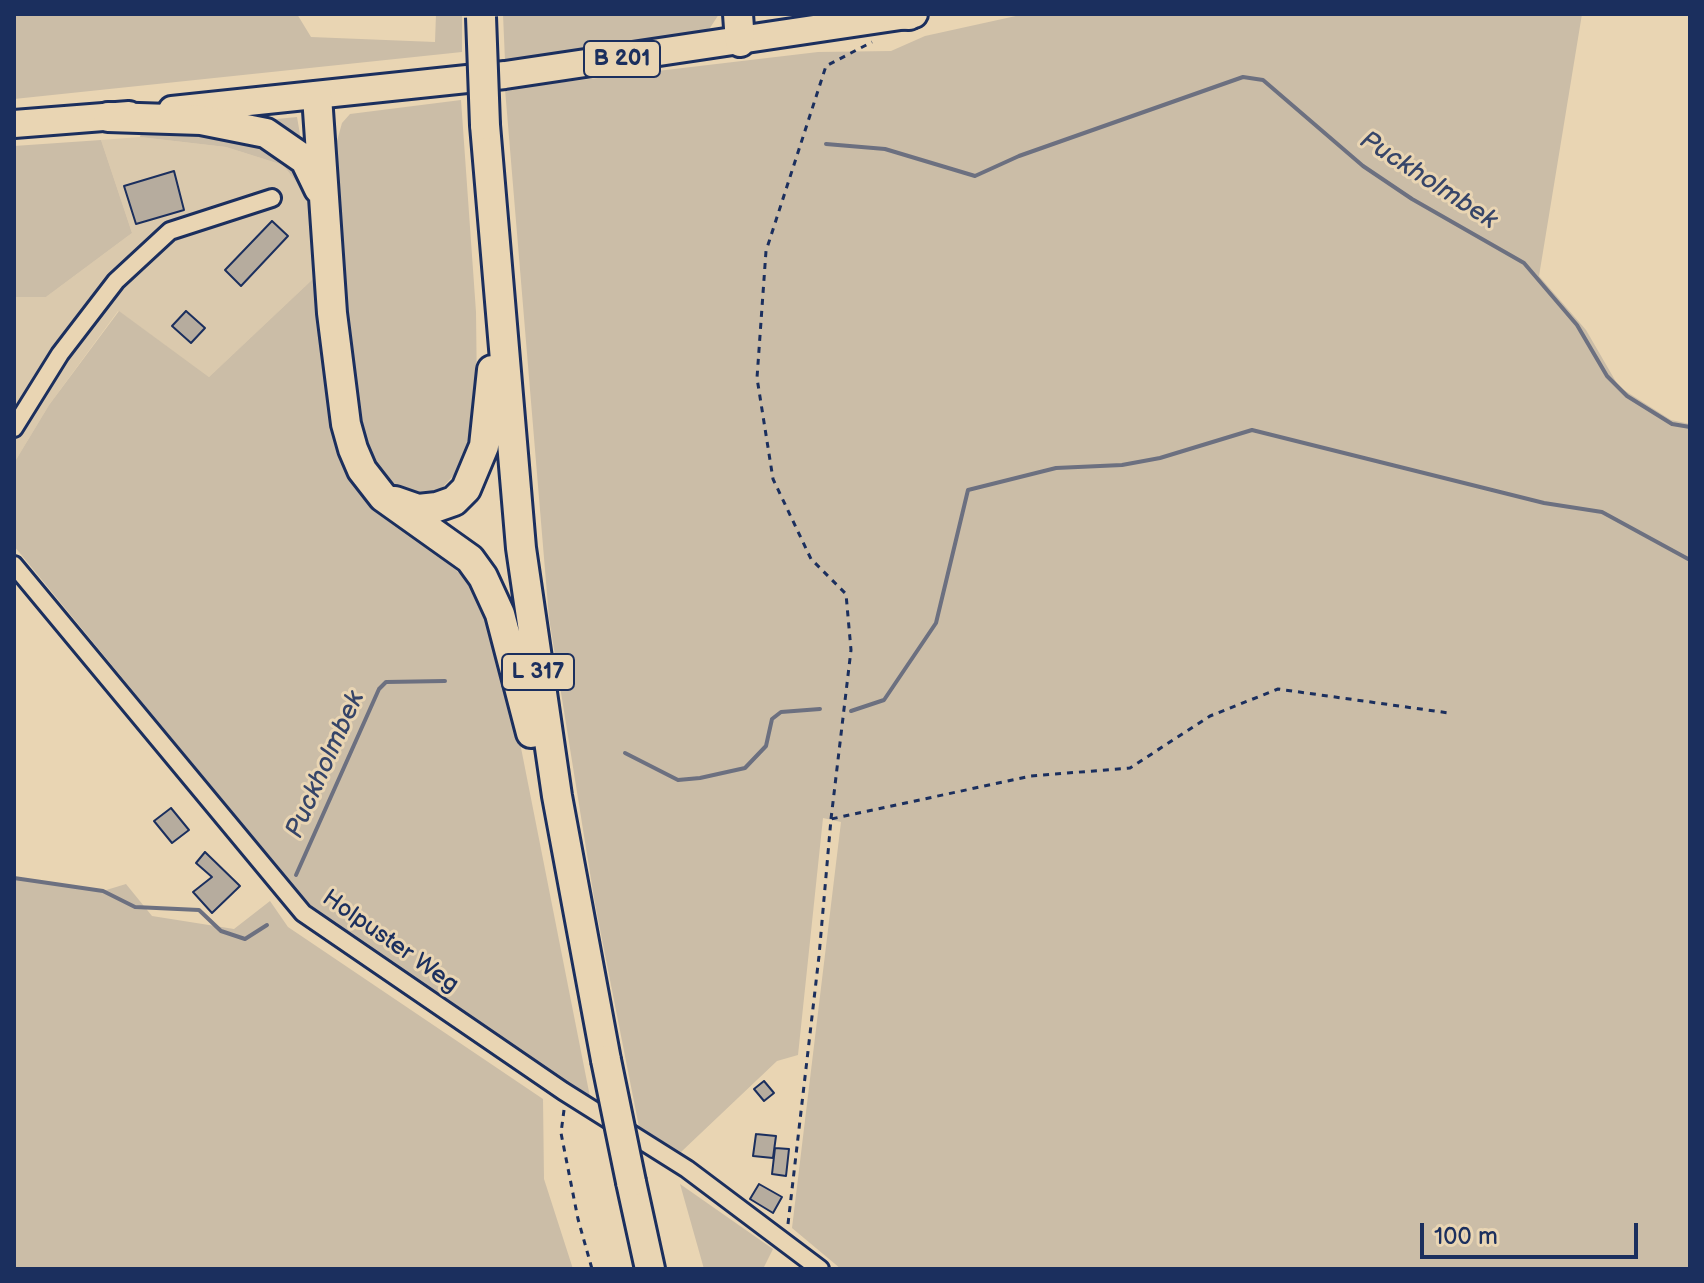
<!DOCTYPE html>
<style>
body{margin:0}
#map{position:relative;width:1704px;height:1283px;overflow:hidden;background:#e9d5b3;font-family:"Balsamiq Sans",sans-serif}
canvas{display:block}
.frame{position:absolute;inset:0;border:16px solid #1b2f5e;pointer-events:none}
.scale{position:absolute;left:1420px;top:1223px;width:218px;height:36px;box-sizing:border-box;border:4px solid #1b2f5e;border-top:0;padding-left:10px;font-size:24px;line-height:28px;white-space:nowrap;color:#1b2f5e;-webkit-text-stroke:6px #e9d5b3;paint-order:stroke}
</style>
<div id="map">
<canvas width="1704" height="1283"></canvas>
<div class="frame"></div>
<div class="scale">100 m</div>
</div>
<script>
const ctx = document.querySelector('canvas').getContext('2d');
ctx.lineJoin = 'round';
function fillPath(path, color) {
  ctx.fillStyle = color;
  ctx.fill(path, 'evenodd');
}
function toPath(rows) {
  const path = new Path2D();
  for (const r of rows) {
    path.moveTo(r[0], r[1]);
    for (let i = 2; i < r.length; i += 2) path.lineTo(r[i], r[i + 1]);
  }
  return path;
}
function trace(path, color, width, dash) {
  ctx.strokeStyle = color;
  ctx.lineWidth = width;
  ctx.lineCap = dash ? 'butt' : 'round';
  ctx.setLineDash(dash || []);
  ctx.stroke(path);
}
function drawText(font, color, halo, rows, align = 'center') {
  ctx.font = font + ' "Balsamiq Sans",sans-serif';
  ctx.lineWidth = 6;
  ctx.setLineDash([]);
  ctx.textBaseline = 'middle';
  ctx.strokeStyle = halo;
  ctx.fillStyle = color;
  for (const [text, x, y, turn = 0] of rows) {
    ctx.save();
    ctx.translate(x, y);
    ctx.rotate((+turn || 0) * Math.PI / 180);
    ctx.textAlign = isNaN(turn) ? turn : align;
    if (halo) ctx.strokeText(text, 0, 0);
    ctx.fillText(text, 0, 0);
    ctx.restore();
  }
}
const built = toPath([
 [140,137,226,147,283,165,308,197,315,277,209,377,118,311,49,405,14,463,14,297,46,297,132,233,101,140]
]);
const green = toPath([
 [14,14,297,14,311,37,435,42,436,14,462,14,462,52,14,99],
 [503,14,719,14,710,28,683,38,505,61],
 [1025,14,1582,14,1539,276,1586,330,1619,387,1671,420,1690,424,1690,1269,841,1269,792,1228,841,822,823,818,798,1055,777,1061,681,1152,639,1127,595,904,549,618,505,89,818,52,891,51,925,36],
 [461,100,476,312,477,396,463,465,432,499,404,497,383,481,357,430,335,216,337,141,342,123,350,114],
 [297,117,302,146,256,121],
 [142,126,258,137,300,168,308,197,283,165,226,147,140,137],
 [101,140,132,233,46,297,14,297,14,146],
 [315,277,336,427,358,487,394,524,425,544,472,584,507,677,591,1102,308,904,14,546,14,463,49,405,119,311,209,377],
 [14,878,103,891,126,884,152,916,234,929,270,901,288,927,543,1099,544,1179,573,1269,14,1269],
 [680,1184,773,1249,763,1269,704,1269]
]);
const stream = toPath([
 [826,144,885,149,975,176,1019,156,1243,77,1263,80,1363,166,1412,199,1524,263,1577,325,1607,376,1627,396,1672,424,1690,427],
 [851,711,884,700,936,623,968,490,1056,468,1122,465,1160,458,1252,430,1544,503,1602,512,1690,560],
 [625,753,678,780,700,778,745,768,766,746,772,719,781,712,820,709],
 [296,875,379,689,386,682,445,681],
 [14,878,103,891,135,907,199,910,221,931,245,939,267,925]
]);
const building = toPath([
 [174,171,184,210,136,224,124,186,174,171],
 [272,221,288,236,241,286,225,270,272,221],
 [186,311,205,328,191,343,172,326,186,311],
 [171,808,189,830,172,843,154,821,171,808],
 [205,852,240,886,212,913,193,892,212,877,196,863,205,852],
 [764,1081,774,1093,764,1101,754,1089,764,1081],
 [756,1134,776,1136,773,1158,753,1156,756,1134],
 [775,1148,789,1149,786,1176,772,1174,775,1148],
 [759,1184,782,1197,773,1213,750,1199,759,1184]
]);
const path = toPath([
 [831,819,851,650,846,594,811,559,773,479,757,378,766,251,826,66,872,42],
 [564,1110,561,1133,578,1219,592,1269],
 [788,1224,819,956,831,819,1031,776,1130,768,1210,716,1278,689,1449,713]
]);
const minor = toPath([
 [14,428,60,354,116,281,170,231,272,198],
 [14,565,303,913,563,1091,687,1169,820,1269]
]);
const primary = toPath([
 [172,110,505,75,914,14],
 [14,124,129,115]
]);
const trunk = toPath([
 [738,14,740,42],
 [893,14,909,15],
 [317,96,332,313,346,424,353,449,362,470,383,497,470,559,483,577,500,614,531,733],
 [108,117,201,120,266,133,305,160,319,189],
 [485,125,521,548,557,796,606,1060],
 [395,501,418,509,437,507,454,501,466,489,484,446,492,370],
 [631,1182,650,1269]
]);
const trunkBridge = toPath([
 [481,17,485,125],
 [606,1060,631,1182]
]);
const shields = [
 [622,59,76],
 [538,672,72]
];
const shieldNames = [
 ["B 201",622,59],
 ["L 317",538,672]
];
const streetNames = [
 ["Holpuster Weg",390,942,35]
];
const waterNames = [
 ["Puckholmbek",1428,181,33],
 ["Puckholmbek",326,765,-66]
];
fillPath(built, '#dac9ad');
fillPath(green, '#cbbda7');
trace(stream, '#6c7080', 4);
fillPath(building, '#b6ac9e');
trace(building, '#1b2f5e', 2);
trace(minor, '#1b2f5e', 22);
trace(primary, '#1b2f5e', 32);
trace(trunk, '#1b2f5e', 34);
trace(path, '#1b2f5e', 3, [6, 6]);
trace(minor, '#e9d5b3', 16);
trace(primary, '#e9d5b3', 26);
trace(trunk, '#e9d5b3', 28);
trace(trunkBridge, '#1b2f5e', 34, []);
trace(trunkBridge, '#e9d5b3', 28);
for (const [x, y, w] of shields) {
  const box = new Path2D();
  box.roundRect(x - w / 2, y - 18, w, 36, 6);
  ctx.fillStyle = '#e9d5b3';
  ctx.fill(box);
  trace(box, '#1b2f5e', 2);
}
drawText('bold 22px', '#1b2f5e', null, shieldNames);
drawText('24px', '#1b2f5e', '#e9d5b3', streetNames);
drawText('italic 26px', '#364569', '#e9d5b3', waterNames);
</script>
